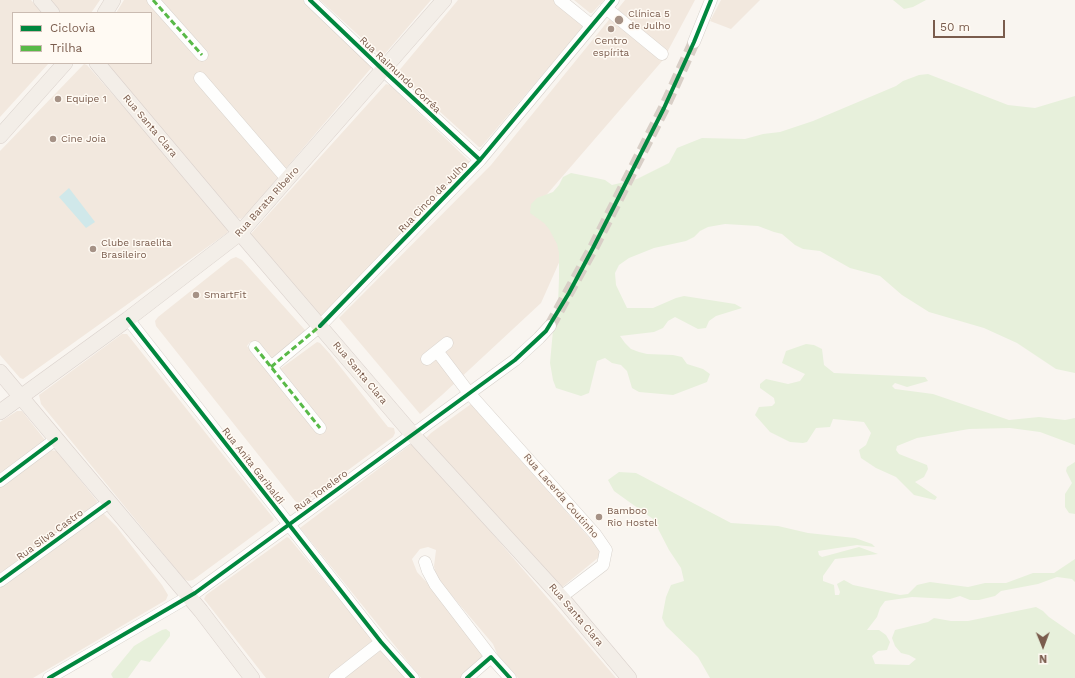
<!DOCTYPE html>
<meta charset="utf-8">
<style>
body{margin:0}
#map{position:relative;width:1075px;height:678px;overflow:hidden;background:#f9f5f0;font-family:"Work Sans",sans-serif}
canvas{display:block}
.legend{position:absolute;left:12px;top:12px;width:140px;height:52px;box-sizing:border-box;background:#fffaf3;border:1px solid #cabbb1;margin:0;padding:5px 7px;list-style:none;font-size:12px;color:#7a5c4d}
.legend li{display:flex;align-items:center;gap:8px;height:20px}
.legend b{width:20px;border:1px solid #cabbb1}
.north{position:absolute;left:1023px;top:626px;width:40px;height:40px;-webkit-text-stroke:3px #fffaf3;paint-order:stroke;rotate:179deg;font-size:11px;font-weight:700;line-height:16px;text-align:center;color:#7a5c4d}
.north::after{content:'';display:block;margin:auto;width:14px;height:18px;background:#7a5c4d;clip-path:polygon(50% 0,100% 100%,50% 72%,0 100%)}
.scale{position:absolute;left:933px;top:20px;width:72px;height:18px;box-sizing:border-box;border:2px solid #7a5c4d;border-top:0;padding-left:5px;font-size:12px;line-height:14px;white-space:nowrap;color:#7a5c4d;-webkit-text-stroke:3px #fffaf3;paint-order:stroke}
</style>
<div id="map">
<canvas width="1075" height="678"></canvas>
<ul class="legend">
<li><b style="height:5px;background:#00873e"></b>Ciclovia</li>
<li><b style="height:5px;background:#58b947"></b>Trilha</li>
</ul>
<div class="north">N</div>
<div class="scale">50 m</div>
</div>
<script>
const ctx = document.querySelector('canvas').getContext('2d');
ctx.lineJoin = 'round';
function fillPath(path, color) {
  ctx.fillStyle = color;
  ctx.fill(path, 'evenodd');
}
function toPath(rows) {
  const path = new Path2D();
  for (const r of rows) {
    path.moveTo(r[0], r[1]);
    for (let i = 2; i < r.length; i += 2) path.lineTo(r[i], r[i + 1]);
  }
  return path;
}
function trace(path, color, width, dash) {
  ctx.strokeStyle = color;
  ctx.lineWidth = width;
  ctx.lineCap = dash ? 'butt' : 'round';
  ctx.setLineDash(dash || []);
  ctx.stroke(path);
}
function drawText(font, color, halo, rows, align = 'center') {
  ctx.font = font + ' "Work Sans",sans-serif';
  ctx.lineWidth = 3;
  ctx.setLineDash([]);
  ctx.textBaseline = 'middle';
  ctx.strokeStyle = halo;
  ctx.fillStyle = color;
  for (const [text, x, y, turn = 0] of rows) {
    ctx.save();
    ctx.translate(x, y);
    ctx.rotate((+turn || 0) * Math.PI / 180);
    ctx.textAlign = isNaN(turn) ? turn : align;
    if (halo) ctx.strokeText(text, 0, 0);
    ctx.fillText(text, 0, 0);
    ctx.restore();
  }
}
const residential = toPath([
 [0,0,31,0,43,13,13,13,13,63,49,63,0,117],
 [48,0,100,0,91,13,59,13],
 [124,0,151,0,204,60,208,56,159,0,303,0,365,57,372,67,248,213,241,219,238,218,103,63,151,63,151,13,116,13],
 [320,0,431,0,384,55,380,55],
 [458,0,553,0,582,23,582,28,481,147,479,147,397,73],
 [574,0,604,0,592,13,590,13],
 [625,0,695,0,663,60,536,207,570,238,541,303,442,395,420,414,339,318,491,165],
 [721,0,760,0,731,29,710,21],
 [84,64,87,65,227,225,229,229,227,233,23,379,20,378,0,355,0,151],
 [386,84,390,85,469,161,470,163,322,320,248,237],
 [236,257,242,260,305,330,304,333,271,359,254,342,250,342,247,346,316,432,319,434,322,433,280,369,317,342,320,343,330,354,388,427,394,428,395,433,393,437,302,504,298,503,295,501,156,326,155,321,158,317,231,259],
 [122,334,127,334,274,519,273,521,193,580,188,581,184,579,41,404,39,395],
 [471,404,600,550,599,557,560,589,425,439,431,433],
 [17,411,22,411,45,440,0,475,0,422],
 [414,442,616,678,518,678,498,656,493,644,436,577,434,566,436,550,428,547,420,549,412,559,417,572,433,589,484,655,460,678,421,678,300,528],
 [49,450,57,451,97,501,95,508,0,578,0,487],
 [103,513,116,526,162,585,168,595,166,600,33,678,0,678,0,588],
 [287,537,289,538,371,637,372,642,328,678,266,678,204,599,206,595],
 [382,650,405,678,345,678,378,651]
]);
const green = toPath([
 [893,0,926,0,913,7,904,9],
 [928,74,1008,105,1035,108,1075,96,1075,373,1056,369,1017,343,984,328,929,312,902,295,880,276,850,268,820,251,803,249,795,245,782,234,774,232,758,226,725,224,708,227,700,231,694,237,686,241,654,248,629,258,619,265,615,273,616,285,627,308,653,308,676,298,684,296,735,304,742,308,716,316,709,321,706,328,698,329,675,317,668,321,663,328,654,332,620,336,625,343,631,349,639,352,647,354,673,355,682,357,687,364,703,369,710,374,707,382,673,395,639,392,632,388,627,371,621,365,612,363,605,358,597,361,589,393,581,396,556,388,553,380,550,363,553,330,558,305,559,278,559,253,557,244,549,229,544,223,530,213,531,204,537,198,553,192,559,185,563,177,571,173,596,178,605,180,612,185,637,179,669,163,677,148,702,138,745,139,763,134,780,132,813,121,896,86,903,81,919,75],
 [806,344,814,345,822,349,824,365,834,373,925,377,928,381,907,387,895,383,892,386,895,389,933,394,1009,420,1039,417,1065,420,1075,418,1075,445,1040,432,1010,428,969,429,917,438,897,446,896,450,899,454,927,465,928,469,924,477,915,482,937,497,935,500,914,495,896,477,876,468,861,458,859,450,866,445,871,433,864,422,833,419,830,427,816,428,807,442,803,443,790,442,770,432,755,415,759,407,772,406,775,403,774,398,760,388,760,384,766,379,788,384,800,381,805,374,782,363,786,351],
 [1075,462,1075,514,1069,513,1065,507,1065,494,1072,483,1066,471,1067,467],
 [619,472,636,473,731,523,778,526,808,533,855,538,872,544,875,547,857,545,818,551,819,555,822,557,859,547,878,554,835,559,823,576,823,581,834,585,835,595,839,595,840,592,837,584,844,580,853,585,900,595,908,594,917,585,930,582,968,587,985,583,1006,583,1033,573,1054,573,1075,559,1075,582,1072,579,1057,577,1038,584,1001,591,995,596,979,600,970,600,960,596,950,599,912,597,885,601,880,608,877,617,867,630,879,630,886,635,890,642,887,650,878,651,872,656,875,664,909,665,916,659,909,655,901,653,895,646,892,638,895,630,928,622,934,618,951,621,968,621,1036,607,1043,611,1049,617,1075,635,1075,678,710,678,698,657,666,626,662,618,666,597,671,585,684,581,681,568,669,550,653,519,614,491,608,480],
 [166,629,170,632,170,636,150,662,141,660,128,678,113,678,111,674,134,646,149,637,162,630]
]);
const water = toPath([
 [69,188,95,222,86,228,59,197]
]);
const minorTunnel = toPath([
 [550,326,593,248,664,108,694,42]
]);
const minor = toPath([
 [153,0,202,55],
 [310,0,383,70,480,160],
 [560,0,591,25],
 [606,8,662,54],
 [694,42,711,0],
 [200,78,287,179],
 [128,319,381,642,413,678],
 [255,347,320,428],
 [437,351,469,393,595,534,606,550,603,565,561,597],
 [427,359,447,343],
 [271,367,320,326,480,160,613,0],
 [0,481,56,439],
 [425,562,428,571,435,584,491,657,510,678],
 [0,581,109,502],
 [49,678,195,593,515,360,539,338,550,326],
 [335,678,381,642],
 [467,678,491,657]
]);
const major = toPath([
 [41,0,52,13],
 [105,13,113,0],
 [97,63,240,233,413,435,561,597,629,678],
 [0,136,65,63],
 [0,372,201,611,252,678],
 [0,412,128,319,240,233,444,0]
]);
const quiet = toPath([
 [153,0,202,55],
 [255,347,320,428],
 [271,367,320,326]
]);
const cycleway = toPath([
 [310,0,383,70,480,160],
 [128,319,381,642,413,678],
 [320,326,480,160,613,0],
 [0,481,56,439],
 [0,581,109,502],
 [49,678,195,593,515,360,546,331,569,293,593,248,664,108,694,42,711,0],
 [467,678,491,657,510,678]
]);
const markers = [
 [619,20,5,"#a69286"],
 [611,29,4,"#a69286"],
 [58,99,4,"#a69286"],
 [53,139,4,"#a69286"],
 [93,249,4,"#a69286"],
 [196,295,4,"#a69286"],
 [599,517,4,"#a69286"]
];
const poiNames = [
 ["Clínica 5",628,14],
 ["de Julho",628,26],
 ["Centro",611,41,"center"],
 ["espírita",611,53,"center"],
 ["Equipe 1",66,99],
 ["Cine Joia",61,139],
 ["Clube Israelita",101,243],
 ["Brasileiro",101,255],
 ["SmartFit",204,295],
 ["Bamboo",607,511],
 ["Rio Hostel",607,523]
];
const streetNames = [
 ["Rua Raimundo Corrêa",400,75,43],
 ["Rua Santa Clara",150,126,50],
 ["Rua Cinco de Julho",433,197,-46],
 ["Rua Barata Ribeiro",267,202,-48],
 ["Rua Santa Clara",360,373,50],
 ["Rua Anita Garibaldi",253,466,52],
 ["Rua Tonelero",321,491,-36],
 ["Rua Lacerda Coutinho",561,496,49],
 ["Rua Silva Castro",50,535,-36],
 ["Rua Santa Clara",576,615,50]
];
fillPath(residential, '#f2e8de');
fillPath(green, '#e7f0db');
fillPath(water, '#d0e8ea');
trace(minorTunnel, '#d9cfc7', 12, [12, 6]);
trace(minor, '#d7d1cb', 13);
trace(major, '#dad1cc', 16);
trace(minor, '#fefefd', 12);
trace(major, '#f3eee8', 15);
trace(quiet, '#58b947', 3, [6, 3]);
trace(cycleway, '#00873e', 4);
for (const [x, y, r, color] of markers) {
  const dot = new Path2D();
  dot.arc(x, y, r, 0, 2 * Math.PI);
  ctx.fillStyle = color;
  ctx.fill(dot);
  trace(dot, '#fffaf3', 1.5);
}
drawText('10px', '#7a5c4d', '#fffaf3', poiNames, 'left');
drawText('10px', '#7a5c4d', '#fffaf3', streetNames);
</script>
